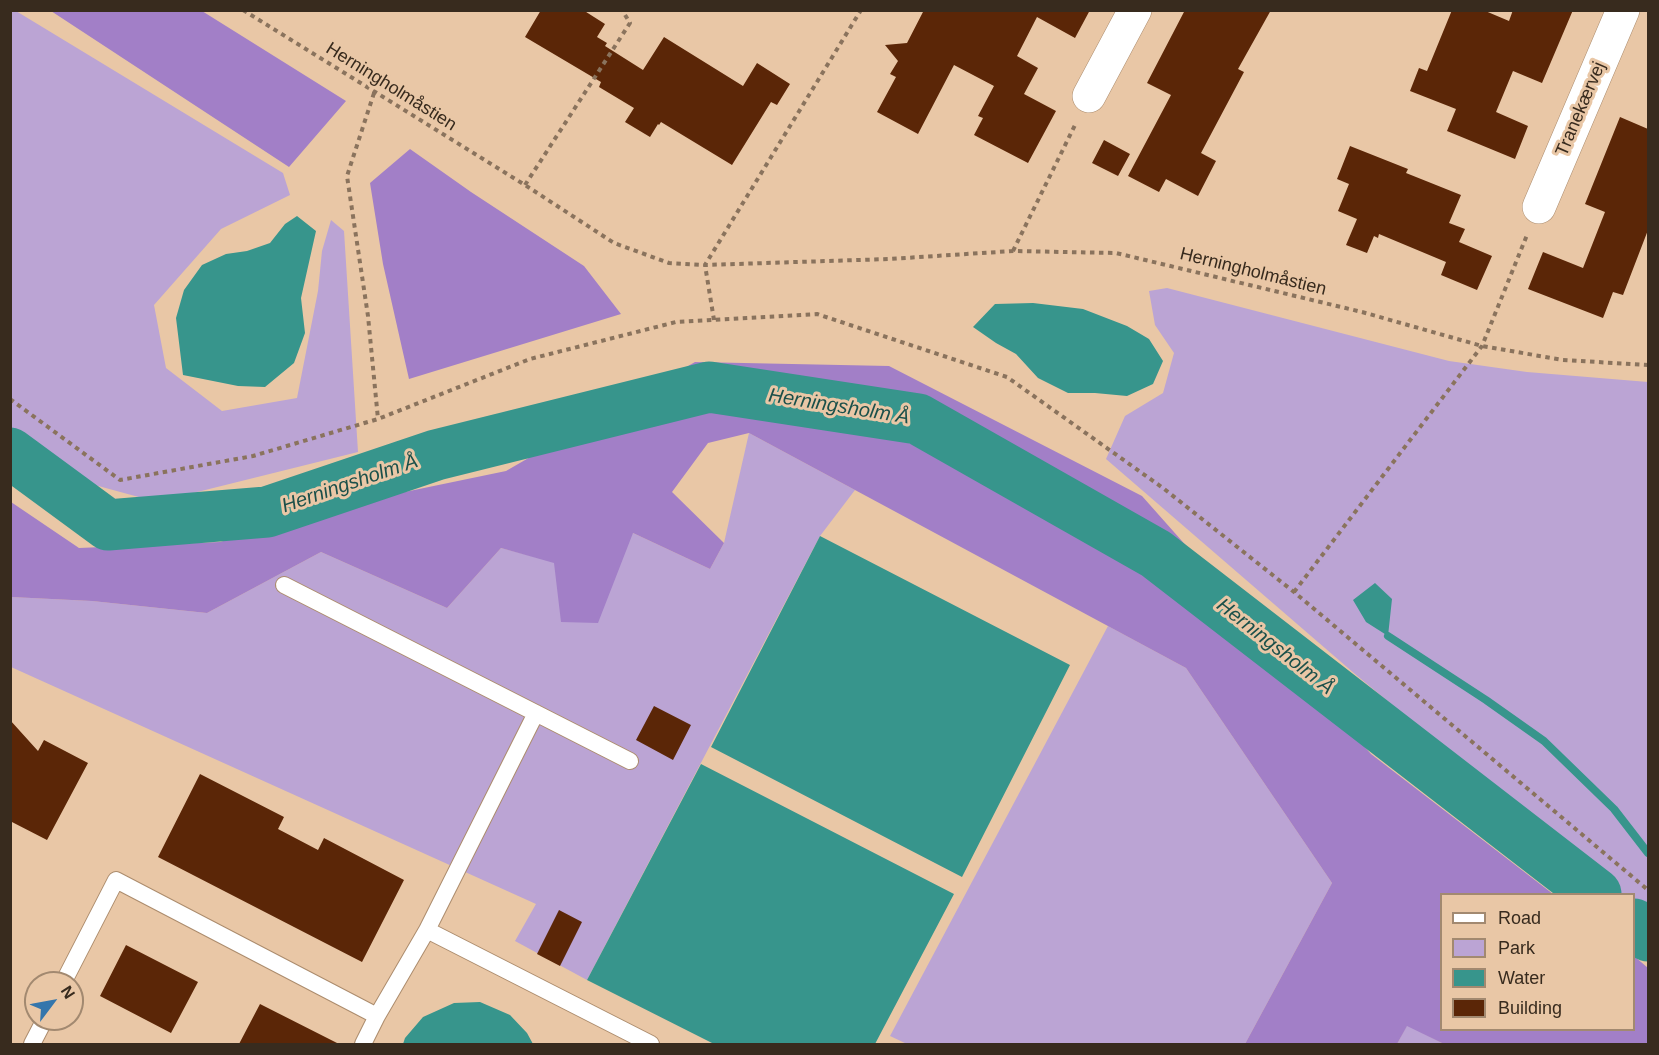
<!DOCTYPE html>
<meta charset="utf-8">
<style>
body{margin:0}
#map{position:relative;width:1659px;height:1055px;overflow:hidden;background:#e9c7a6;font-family:Helvetica,sans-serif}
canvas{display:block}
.frame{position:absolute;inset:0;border:12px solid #382b1e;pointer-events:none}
.legend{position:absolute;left:1440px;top:893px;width:195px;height:138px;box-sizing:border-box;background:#e9c7a6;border:2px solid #a28970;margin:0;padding:8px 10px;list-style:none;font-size:18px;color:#382b1e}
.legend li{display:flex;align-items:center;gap:12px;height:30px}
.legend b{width:30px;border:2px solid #a28970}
.north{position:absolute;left:24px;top:971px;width:60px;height:60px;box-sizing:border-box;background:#e9c7a6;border:2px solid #a28970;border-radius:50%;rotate:58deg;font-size:16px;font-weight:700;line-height:24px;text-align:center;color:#382b1e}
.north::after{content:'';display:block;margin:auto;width:21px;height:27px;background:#3476ac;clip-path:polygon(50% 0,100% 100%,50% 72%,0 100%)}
</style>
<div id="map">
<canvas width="1659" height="1055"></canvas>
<div class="frame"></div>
<ul class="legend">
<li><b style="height:8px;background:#fff"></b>Road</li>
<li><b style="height:16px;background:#bba4d4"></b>Park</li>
<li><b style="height:16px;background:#37958c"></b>Water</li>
<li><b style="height:16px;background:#5b2607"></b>Building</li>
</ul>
<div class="north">N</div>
</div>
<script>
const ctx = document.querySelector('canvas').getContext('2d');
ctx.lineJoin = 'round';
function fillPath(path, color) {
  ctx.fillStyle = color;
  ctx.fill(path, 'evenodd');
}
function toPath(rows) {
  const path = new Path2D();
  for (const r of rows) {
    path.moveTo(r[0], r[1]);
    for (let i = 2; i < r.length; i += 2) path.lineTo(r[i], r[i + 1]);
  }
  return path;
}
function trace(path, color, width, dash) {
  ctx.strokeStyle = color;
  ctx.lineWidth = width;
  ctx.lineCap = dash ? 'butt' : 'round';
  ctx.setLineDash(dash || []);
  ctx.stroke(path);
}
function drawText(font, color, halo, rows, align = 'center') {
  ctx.font = font + ' Helvetica,sans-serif';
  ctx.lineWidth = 6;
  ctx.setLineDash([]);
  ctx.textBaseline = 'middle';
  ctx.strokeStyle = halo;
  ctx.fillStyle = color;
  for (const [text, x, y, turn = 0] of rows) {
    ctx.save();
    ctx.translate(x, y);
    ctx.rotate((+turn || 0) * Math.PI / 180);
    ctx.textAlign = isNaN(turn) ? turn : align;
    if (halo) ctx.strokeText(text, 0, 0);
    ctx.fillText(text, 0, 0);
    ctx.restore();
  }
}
const green = toPath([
 [10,11,16,11,283,173,290,195,221,229,154,305,166,368,222,411,297,398,318,291,322,251,331,220,344,231,358,452,157,502,58,475,11,436],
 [1167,288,1449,361,1527,372,1648,382,1648,918,1634,906,1634,894,1620,894,1355,674,1106,459,1125,416,1163,393,1174,353,1155,325,1149,291],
 [749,433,855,490,820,536,587,980,515,941,536,904,11,667,11,597,92,601,207,613,321,552,447,608,501,548,554,562,633,533,710,569,724,543],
 [1108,626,1186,668,1332,883,1245,1044,907,1044,890,1036],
 [1407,1025,1444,1044,1397,1044]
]);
const forest = toPath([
 [51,11,202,11,346,101,289,167],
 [410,149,471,192,584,266,621,314,409,379,383,264,370,183],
 [695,362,889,366,1142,496,1371,754,1553,894,1442,894,1442,1030,1634,1030,1634,956,1648,968,1648,1044,1444,1044,1407,1026,1397,1044,1245,1044,1332,883,1186,668,749,433,708,443,672,492,724,543,710,569,633,533,598,623,561,622,554,563,501,548,447,608,321,552,207,613,92,601,11,597,11,502,79,548,220,542,342,505,506,471]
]);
const water = toPath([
 [297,216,316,231,301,298,305,333,294,363,265,387,238,386,183,375,176,318,184,290,202,265,226,254,247,251,270,243,285,224],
 [1033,303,1083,309,1127,326,1149,339,1163,361,1153,384,1127,396,1095,393,1068,393,1038,378,1016,354,996,343,973,327,995,304],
 [820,536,1070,665,962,877,711,747],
 [1375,583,1392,599,1388,636,1366,622,1353,600],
 [701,764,954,894,875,1044,714,1044,587,980],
 [480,1002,510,1015,527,1033,533,1044,403,1044,405,1038,423,1017,454,1003]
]);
const stream = toPath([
 [1388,636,1486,700,1544,741,1614,809,1648,853]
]);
const river = toPath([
 [10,453,108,525,267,512,436,455,709,387,918,419,1156,554,1596,894],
 [1634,924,1648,936]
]);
const building = toPath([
 [541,10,583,10,605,24,597,37,607,43,605,46,643,70,664,37,743,86,757,63,790,84,777,105,771,102,732,165,661,122,659,125,658,124,650,137,625,122,634,108,599,87,601,82,525,37],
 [924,10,1090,10,1075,38,1037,17,1017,56,1038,68,1024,94,1056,111,1028,163,974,135,983,118,978,116,994,86,954,65,918,134,877,112,896,77,890,74,898,61,885,45,907,43],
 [1185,10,1271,10,1238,69,1244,72,1201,153,1216,161,1198,196,1166,179,1159,192,1128,176,1171,95,1147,83],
 [1452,10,1483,10,1509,21,1513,10,1573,10,1542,83,1513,71,1496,112,1528,126,1515,159,1447,131,1456,109,1410,91,1419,68,1427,71],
 [1620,117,1648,129,1648,230,1623,295,1613,292,1603,318,1528,289,1543,252,1583,268,1605,212,1585,204],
 [1104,140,1130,154,1118,176,1092,163],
 [1350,146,1408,169,1406,173,1461,195,1449,223,1465,229,1459,242,1492,256,1477,290,1441,275,1446,262,1379,234,1378,238,1374,236,1367,253,1346,245,1357,219,1338,211,1349,184,1337,179],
 [654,706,691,725,673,760,636,740],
 [10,720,38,751,44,740,88,763,47,840,10,821],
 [200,774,284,817,278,829,318,850,324,838,404,880,362,962,158,857],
 [559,910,582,922,560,966,537,954],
 [126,945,198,982,171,1033,100,996],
 [260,1004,339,1044,239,1044]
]);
const path = toPath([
 [243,10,525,185,614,243,669,263,705,265,889,259,1013,251,1116,253,1362,312,1482,346,1563,360,1648,365],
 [374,93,347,176,368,316,378,419],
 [525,185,630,23,622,10],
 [1013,251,1076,123],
 [714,320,705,265,861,10],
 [10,399,120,480,253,456,378,419,530,359,676,322,817,314,1007,377,1163,488,1294,592,1648,890],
 [1294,592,1482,346,1527,235]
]);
const service = toPath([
 [284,585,630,761],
 [536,713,427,930,651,1044],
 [63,983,116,880,377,1016,363,1044],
 [377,1016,427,930],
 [32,1044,45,1019]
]);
const minor = toPath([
 [1089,96,1135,10],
 [1539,207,1623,10]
]);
const streetNames = [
 ["Herningholmåstien",391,87,32],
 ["Tranekærvej",1581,109,-67],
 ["Herningholmåstien",1253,272,14]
];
const waterNames = [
 ["Herningsholm Å",839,407,9],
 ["Herningsholm Å",350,484,-19],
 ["Herningsholm Å",1275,647,38]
];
fillPath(green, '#bba4d4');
fillPath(forest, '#a27fc7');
fillPath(water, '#37958c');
trace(stream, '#37958c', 8);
trace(river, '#37958c', 51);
fillPath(building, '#5b2607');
trace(service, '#ac8c6d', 18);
trace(minor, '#ac8c6d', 34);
trace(path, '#8a735d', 4, [4.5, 4.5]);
trace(service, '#fff', 16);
trace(minor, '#fff', 33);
drawText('18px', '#382b1e', '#e9c7a6', streetNames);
drawText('italic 20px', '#1b504a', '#e9c7a6', waterNames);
</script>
